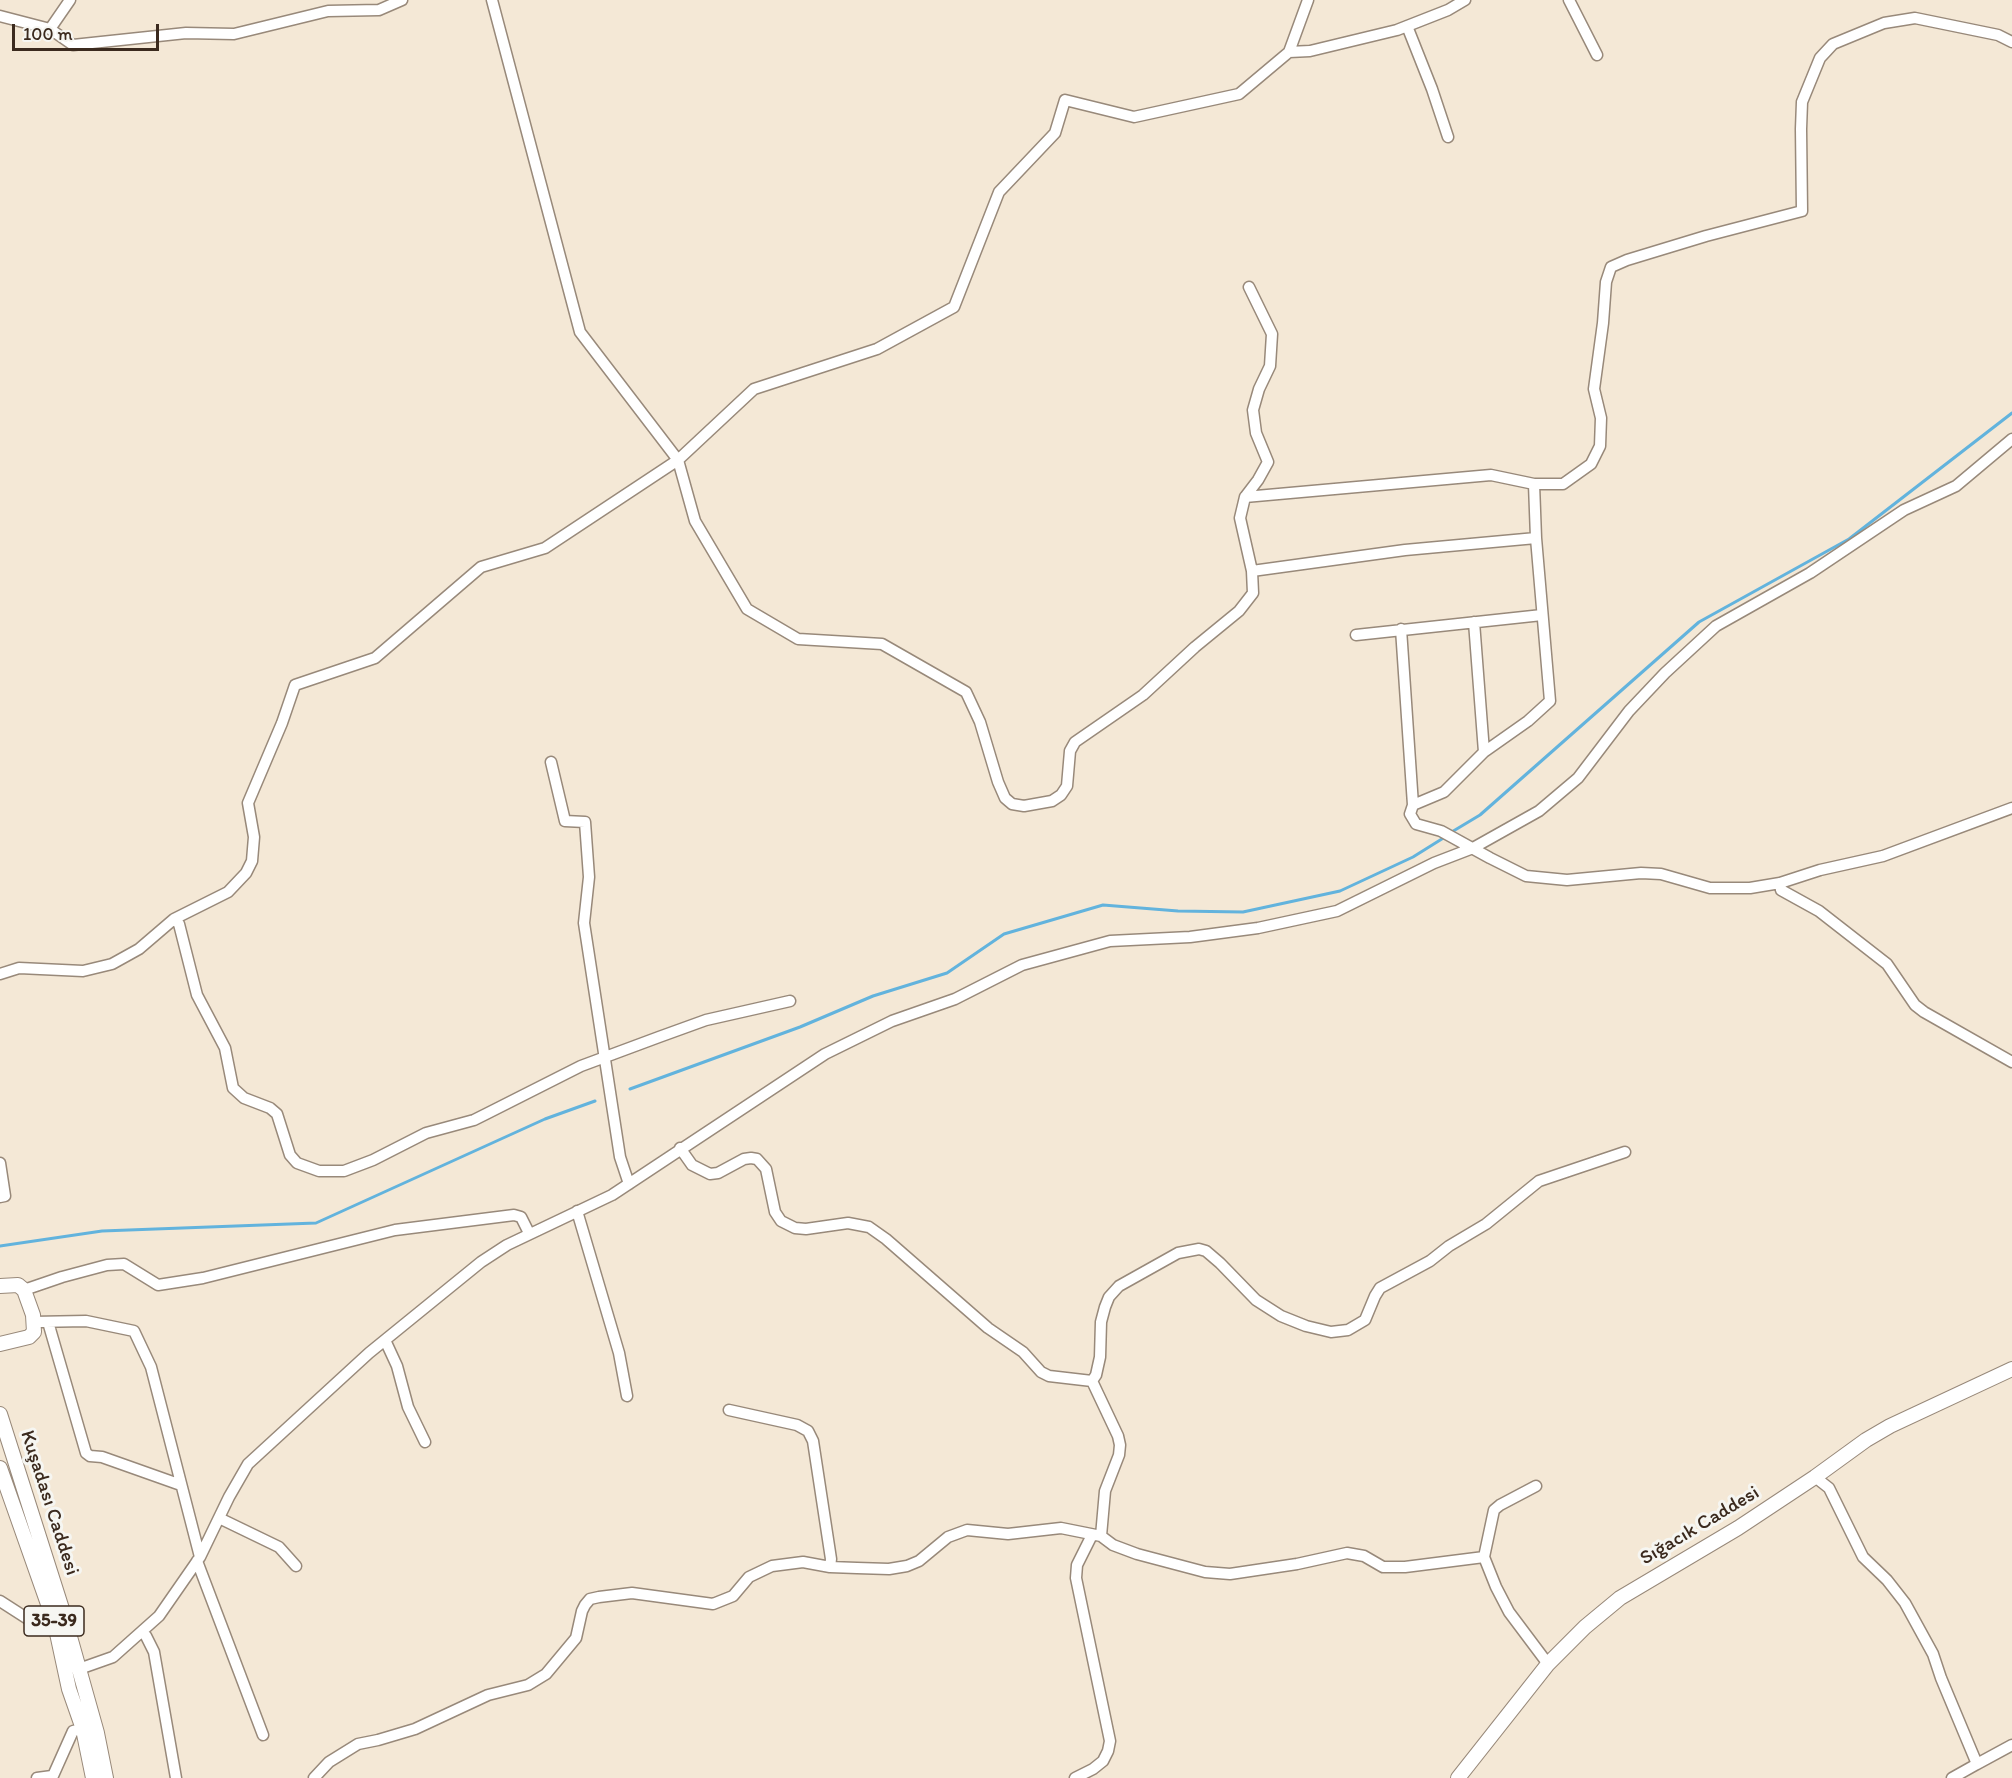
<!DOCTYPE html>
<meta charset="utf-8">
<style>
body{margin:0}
#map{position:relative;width:2012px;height:1778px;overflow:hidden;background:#f4e8d6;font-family:Itim,sans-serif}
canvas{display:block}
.scale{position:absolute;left:12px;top:24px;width:147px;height:27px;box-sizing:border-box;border:3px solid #3b2a1e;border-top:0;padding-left:8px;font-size:18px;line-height:21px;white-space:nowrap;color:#3b2a1e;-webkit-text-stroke:4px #f6f6f2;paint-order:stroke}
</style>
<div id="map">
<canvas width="2012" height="1778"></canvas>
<div class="scale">100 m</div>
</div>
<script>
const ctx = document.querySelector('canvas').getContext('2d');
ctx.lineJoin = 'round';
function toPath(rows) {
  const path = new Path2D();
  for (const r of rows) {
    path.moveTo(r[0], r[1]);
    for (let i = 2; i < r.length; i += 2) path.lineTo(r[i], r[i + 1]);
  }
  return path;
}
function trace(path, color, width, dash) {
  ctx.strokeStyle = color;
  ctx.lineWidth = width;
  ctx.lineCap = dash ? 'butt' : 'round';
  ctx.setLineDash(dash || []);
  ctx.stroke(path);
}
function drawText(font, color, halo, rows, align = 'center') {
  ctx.font = font + ' Itim,sans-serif';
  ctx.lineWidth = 6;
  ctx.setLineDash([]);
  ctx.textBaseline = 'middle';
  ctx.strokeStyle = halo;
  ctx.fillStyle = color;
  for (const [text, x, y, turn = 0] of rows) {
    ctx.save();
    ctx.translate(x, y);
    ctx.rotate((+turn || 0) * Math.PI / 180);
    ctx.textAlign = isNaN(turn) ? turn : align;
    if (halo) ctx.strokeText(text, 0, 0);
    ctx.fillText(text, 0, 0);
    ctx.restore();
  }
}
const stream = toPath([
 [1450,833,1480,815,1699,622,1849,539,2012,413],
 [630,1089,800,1027,873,996,947,973,1004,934,1103,905,1178,911,1243,912,1340,891,1413,857,1445,837],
 [0,1246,102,1231,316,1223,545,1119,595,1101]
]);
const minor = toPath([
 [492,0,580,332,678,460,695,521,747,609,798,639,882,644,966,692,980,722,998,782,1005,798,1012,804,1024,806,1052,801,1061,795,1067,786,1070,751,1075,742,1143,695,1195,647,1239,611,1253,593,1252,571,1240,518,1245,497,1491,475,1534,484,1563,484,1591,464,1600,446,1601,418,1594,389,1603,323,1606,282,1611,267,1627,260,1706,236,1802,211,1801,129,1802,102,1820,58,1833,44,1884,23,1915,18,1998,35,2012,42],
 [1569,0,1597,55],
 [0,16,50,29,73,45,186,33,234,34,328,11,379,10,402,0],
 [1407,26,1432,89,1448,137],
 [50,29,70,0],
 [1289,52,1310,51,1397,30,1448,10,1465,0],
 [1245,497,1258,480,1268,462,1256,433,1253,410,1259,389,1270,366,1272,334,1249,287],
 [1252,571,1405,550,1536,538],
 [1474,622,1484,752],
 [1401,629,1413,805,1410,814,1416,824,1441,831,1490,858,1526,876,1567,880,1641,873,1661,874,1710,888,1750,888,1780,883,1820,870,1883,856,2012,808],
 [1356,635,1542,615],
 [551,762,565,821,585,822,589,877,584,923,620,1157,629,1184],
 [1413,805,1444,792,1484,752,1528,721,1550,701,1536,538,1534,484],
 [1780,883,1781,890,1819,911,1887,964,1915,1005,1924,1012,2012,1062],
 [174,919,179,924,197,995,225,1048,233,1088,244,1098,270,1108,277,1114,290,1155,297,1163,319,1171,344,1171,373,1160,426,1133,474,1120,488,1113,581,1066,659,1037,706,1020,790,1001],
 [0,974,19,968,83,971,112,964,139,949,174,919,228,892,246,873,252,861,254,837,248,803,282,723,295,685,375,658,481,567,545,548,678,460,754,389,877,349,954,307,999,192,1055,133,1065,100,1134,117,1239,94,1289,52,1308,0],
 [680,1148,692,1165,710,1174,718,1173,744,1159,751,1158,757,1159,766,1169,775,1212,781,1221,795,1228,806,1229,848,1223,869,1227,886,1239,988,1328,1023,1352,1041,1372,1049,1376,1092,1381],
 [0,1163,5,1196,0,1197],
 [577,1211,619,1353,627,1396],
 [24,1290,62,1277,107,1265,124,1264,158,1285,203,1278,395,1230,514,1215,521,1217,529,1233],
 [33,1322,86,1321,134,1331,151,1367,200,1557],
 [48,1322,86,1453,90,1456,102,1457,181,1485],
 [385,1340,397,1366,408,1407,425,1442],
 [729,1410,797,1425,808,1431,813,1441,831,1559,830,1567],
 [1815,1477,1829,1488,1863,1557,1887,1580,1905,1603,1933,1654,1941,1678,1977,1764,1952,1778],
 [1536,1486,1500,1505,1494,1510,1484,1557,1496,1587,1509,1612,1548,1664],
 [219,1518,279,1547,296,1566],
 [1101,1536,1105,1491,1119,1455,1120,1445,1118,1436,1092,1381,1096,1375,1100,1357,1101,1322,1105,1307,1109,1297,1119,1286,1178,1253,1199,1249,1206,1251,1220,1263,1256,1300,1281,1316,1306,1326,1331,1332,1348,1330,1365,1320,1375,1296,1380,1288,1430,1261,1449,1246,1486,1224,1539,1181,1625,1152],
 [197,1561,263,1735],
 [0,1601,42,1628,55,1624],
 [142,1632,146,1636,154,1652,176,1778],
 [79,1669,113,1657,159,1616,200,1557,229,1497,248,1464,369,1353,481,1262,507,1245,612,1195,825,1054,892,1021,955,999,1022,965,1110,941,1190,937,1258,928,1337,911,1434,863,1473,848,1539,811,1578,778,1629,711,1665,673,1716,626,1810,573,1904,510,1956,486,2012,439],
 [1977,1764,2012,1745],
 [37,1778,52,1776],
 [52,1778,73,1731,83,1729],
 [314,1778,329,1762,358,1744,378,1740,415,1729,488,1695,528,1685,546,1674,576,1638,582,1611,585,1605,590,1599,599,1597,632,1593,713,1604,733,1596,749,1577,772,1566,803,1562,830,1567,857,1568,889,1569,907,1566,919,1561,948,1537,967,1530,1008,1534,1061,1528,1101,1536,1113,1545,1137,1554,1205,1572,1230,1574,1297,1564,1347,1553,1364,1556,1383,1567,1405,1567,1484,1557],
 [1075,1778,1093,1769,1103,1761,1108,1751,1110,1741,1076,1578,1077,1565,1092,1535]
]);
const major = toPath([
 [0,1286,18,1285,24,1290,33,1315,34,1332,29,1337,0,1344],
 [0,1414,63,1612,97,1733,106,1778],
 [0,1468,55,1624,69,1689,83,1729,93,1778],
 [1458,1778,1548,1664,1585,1627,1620,1598,1738,1528,1815,1477,1866,1440,1890,1426,2012,1369]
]);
const shields = [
 [54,1621,60]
];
const shieldNames = [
 ["35-39",54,1621]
];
const streetNames = [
 ["Kuşadası Caddesi",49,1503,72],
 ["Sığacık Caddesi",1700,1526,-31]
];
trace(stream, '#62b3dd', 3);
trace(minor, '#98897a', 13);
trace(major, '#98897a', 16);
trace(minor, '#fff', 10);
trace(major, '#fff', 14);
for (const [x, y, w] of shields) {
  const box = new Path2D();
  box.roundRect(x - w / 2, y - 15, w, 30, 4.5);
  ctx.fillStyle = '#f6f6f2';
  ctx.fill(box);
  trace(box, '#3b2a1e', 1.5);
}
drawText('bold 18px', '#3b2a1e', null, shieldNames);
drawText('20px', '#3b2a1e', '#f6f6f2', streetNames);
</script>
